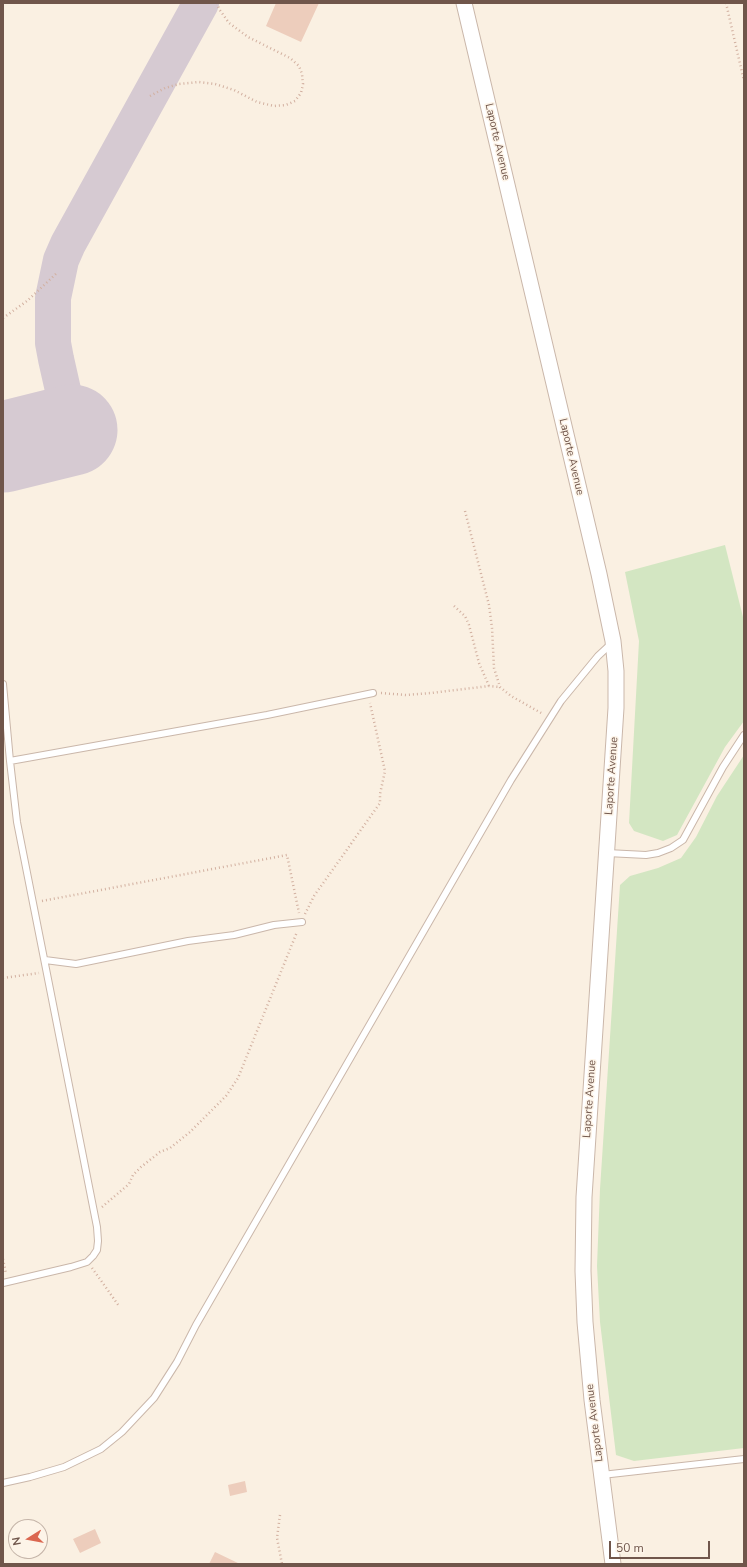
<!DOCTYPE html>
<style>
body{margin:0}
#map{position:relative;width:747px;height:1567px;overflow:hidden;background:#faf0e2;font-family:"Nunito Sans",sans-serif}
canvas{display:block}
.frame{position:absolute;inset:0;border:4px solid #70564b;pointer-events:none}
.north{position:absolute;left:8px;top:1519px;width:40px;height:40px;box-sizing:border-box;background:#fdf4e8;border:1px solid #c5b5a9;border-radius:50%;rotate:259deg;font-size:11px;font-weight:700;line-height:16px;text-align:center;color:#70564b}
.north::after{content:'';display:block;margin:auto;width:14px;height:18px;background:#db6750;clip-path:polygon(50% 0,100% 100%,50% 72%,0 100%)}
.scale{position:absolute;left:609px;top:1541px;width:101px;height:18px;box-sizing:border-box;border:2px solid #70564b;border-top:0;padding-left:5px;font-size:12px;line-height:14px;white-space:nowrap;color:#70564b;-webkit-text-stroke:3px #fdf4e8;paint-order:stroke}
</style>
<div id="map">
<canvas width="747" height="1567"></canvas>
<div class="frame"></div>
<div class="north">N</div>
<div class="scale">50 m</div>
</div>
<script>
const ctx = document.querySelector('canvas').getContext('2d');
ctx.lineJoin = 'round';
function fillPath(path, color) {
  ctx.fillStyle = color;
  ctx.fill(path, 'evenodd');
}
function toPath(rows) {
  const path = new Path2D();
  for (const r of rows) {
    path.moveTo(r[0], r[1]);
    for (let i = 2; i < r.length; i += 2) path.lineTo(r[i], r[i + 1]);
  }
  return path;
}
function trace(path, color, width, dash) {
  ctx.strokeStyle = color;
  ctx.lineWidth = width;
  ctx.lineCap = dash ? 'butt' : 'round';
  ctx.setLineDash(dash || []);
  ctx.stroke(path);
}
function drawText(font, color, halo, rows, align = 'center') {
  ctx.font = font + ' "Nunito Sans",sans-serif';
  ctx.lineWidth = 3;
  ctx.setLineDash([]);
  ctx.textBaseline = 'middle';
  ctx.strokeStyle = halo;
  ctx.fillStyle = color;
  for (const [text, x, y, turn = 0] of rows) {
    ctx.save();
    ctx.translate(x, y);
    ctx.rotate((+turn || 0) * Math.PI / 180);
    ctx.textAlign = isNaN(turn) ? turn : align;
    if (halo) ctx.strokeText(text, 0, 0);
    ctx.fillText(text, 0, 0);
    ctx.restore();
  }
}
const green = toPath([
 [725,545,744,621,744,721,725,747,677,835,663,841,634,831,629,823,639,641,625,572],
 [744,755,744,1448,634,1461,616,1455,600,1322,597,1266,600,1189,620,885,630,876,658,868,681,858,696,837,717,796]
]);
const taxiway = toPath([
 [72,430,56,359,53,343,53,298,61,260,68,244,201,3]
]);
const runway = toPath([
 [3,447,72,430]
]);
const building = toPath([
 [276,3,319,3,301,42,266,26],
 [245,1481,247,1492,230,1496,228,1485],
 [95,1529,101,1543,80,1553,73,1539],
 [215,1552,240,1564,209,1564]
]);
const path = toPath([
 [726,3,744,81],
 [150,96,165,88,179,84,199,82,215,84,234,90,257,102,274,106,286,105,295,101,301,93,303,84,302,74,299,66,290,58,248,37,229,23,219,9,217,3],
 [3,318,27,301,58,272],
 [465,511,489,605,492,628,494,668,500,687,511,696,543,714],
 [454,606,465,616,469,625,479,663,489,686],
 [381,693,406,695,431,693,489,686,500,687],
 [42,901,287,855,299,913],
 [305,914,314,896,380,803,380,794,385,771,370,703],
 [3,978,39,973],
 [102,1207,129,1184,133,1175,141,1167,160,1152,170,1148,190,1132,226,1096,238,1078,297,932],
 [3,1259,6,1274],
 [92,1268,119,1306],
 [280,1515,277,1538,282,1564]
]);
const service = toPath([
 [3,684,10,761],
 [607,853,646,855,658,853,671,848,683,840,723,767,744,735],
 [45,960,76,964,188,941,234,935,274,925,302,922],
 [3,1283,71,1267,87,1262,93,1256,97,1250,98,1241,97,1227,17,822,10,761,267,715,373,693],
 [602,1475,744,1459],
 [3,1483,30,1477,64,1467,101,1449,122,1432,154,1398,177,1362,196,1325,511,780,561,701,598,656,612,643]
]);
const tertiary = toPath([
 [464,3,599,574,613,641,616,671,616,708,584,1197,583,1271,585,1322,592,1400,613,1564]
]);
const streetNames = [
 ["Laporte Avenue",497,142,77],
 ["Laporte Avenue",571,457,77],
 ["Laporte Avenue",612,776,-86],
 ["Laporte Avenue",590,1099,-86],
 ["Laporte Avenue",595,1423,-97]
];
fillPath(green, '#d3e6c2');
trace(taxiway, '#d6cad2', 36);
trace(runway, '#d6cad2', 91);
fillPath(building, '#edcdbc');
trace(service, '#cab7aa', 8);
trace(tertiary, '#cab7aa', 17);
trace(path, '#d2b0a0', 2.5, [1, 3]);
trace(service, '#fff', 6);
trace(tertiary, '#fff', 15);
drawText('11px', '#70564b', '#fdf4e8', streetNames);
</script>
